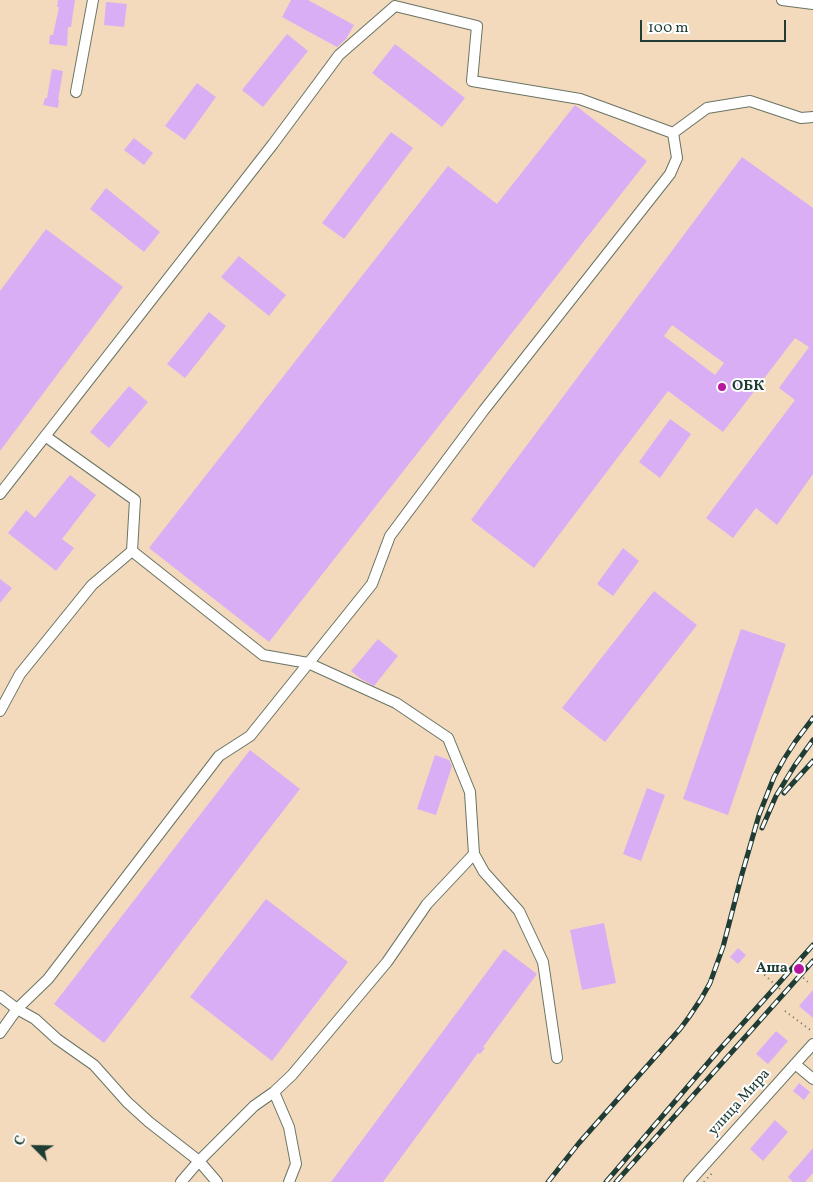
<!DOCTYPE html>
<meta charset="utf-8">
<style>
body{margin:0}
#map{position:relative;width:813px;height:1182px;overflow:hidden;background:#f3dabc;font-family:Vollkorn,serif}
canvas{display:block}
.north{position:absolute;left:10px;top:1122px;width:50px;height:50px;-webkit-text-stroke:4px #fff;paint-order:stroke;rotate:293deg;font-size:14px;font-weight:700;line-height:20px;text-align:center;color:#1f3d34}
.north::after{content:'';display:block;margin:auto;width:18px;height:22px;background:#1f3d34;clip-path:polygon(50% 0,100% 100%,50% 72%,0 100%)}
.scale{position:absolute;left:640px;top:20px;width:146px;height:22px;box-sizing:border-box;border:2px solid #1f3d34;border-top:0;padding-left:6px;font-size:15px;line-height:18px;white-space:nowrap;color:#1f3d34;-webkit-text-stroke:4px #fff;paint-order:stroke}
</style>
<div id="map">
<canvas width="813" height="1182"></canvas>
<div class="north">С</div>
<div class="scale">100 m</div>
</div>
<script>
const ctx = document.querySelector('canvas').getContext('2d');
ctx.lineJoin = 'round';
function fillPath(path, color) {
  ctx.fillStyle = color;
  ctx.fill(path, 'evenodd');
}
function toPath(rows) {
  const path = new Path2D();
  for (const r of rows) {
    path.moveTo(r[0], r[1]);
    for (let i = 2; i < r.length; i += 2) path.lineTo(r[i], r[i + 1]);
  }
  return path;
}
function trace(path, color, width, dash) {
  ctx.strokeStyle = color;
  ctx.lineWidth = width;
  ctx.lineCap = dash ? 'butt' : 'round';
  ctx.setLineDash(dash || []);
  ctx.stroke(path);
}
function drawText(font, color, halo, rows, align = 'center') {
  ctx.font = font + ' Vollkorn,serif';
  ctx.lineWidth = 4;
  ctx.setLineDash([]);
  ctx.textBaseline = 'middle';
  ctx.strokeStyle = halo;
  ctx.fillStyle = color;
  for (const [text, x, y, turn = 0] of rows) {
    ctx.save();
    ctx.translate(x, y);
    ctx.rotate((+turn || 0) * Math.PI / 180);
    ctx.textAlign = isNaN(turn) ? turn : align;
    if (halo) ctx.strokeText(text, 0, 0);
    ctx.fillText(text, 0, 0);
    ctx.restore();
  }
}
const building = toPath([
 [58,0,75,0,71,27,68,27,67,46,49,44,50,35,53,35,59,7,57,7],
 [291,0,308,0,354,25,346,39,337,47,282,17],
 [106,2,127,4,124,27,104,25],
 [287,34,308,51,263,107,242,90],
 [395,44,465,98,442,127,372,73],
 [52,69,63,71,58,100,59,100,58,108,43,105,45,98,47,98],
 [197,83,216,97,185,140,165,126],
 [575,105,647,161,269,642,149,548,448,166,497,204],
 [391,132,413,148,344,239,322,223],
 [134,138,153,153,144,165,124,150],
 [742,157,813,208,813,474,777,525,756,508,733,538,706,518,795,400,779,388,809,347,795,338,723,432,668,391,534,568,471,520],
 [672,325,724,363,715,375,664,336],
 [106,188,160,232,144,252,90,209],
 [46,229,123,287,0,451,0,291],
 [239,256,286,295,269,316,221,277],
 [209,312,226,326,185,378,167,364],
 [129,386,148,402,109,448,90,432],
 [670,419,691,434,660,478,639,462],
 [70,475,96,495,62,539,74,548,56,571,8,533,26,510,35,518],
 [623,548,639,561,613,596,597,584],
 [0,579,12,588,0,603],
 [654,591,697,625,605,742,562,708],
 [741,629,786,644,728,815,683,799],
 [378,639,398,656,374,686,361,679,351,671],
 [250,750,300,789,104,1043,54,1004],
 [435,755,449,760,452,766,436,815,417,809],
 [647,788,665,795,641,861,623,854],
 [266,899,348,962,272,1061,190,997],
 [604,923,616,983,582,990,570,930],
 [738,948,746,955,738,964,730,957],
 [504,949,537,974,483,1047,485,1048,480,1054,478,1053,383,1182,331,1182],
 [813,990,813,1018,799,1006],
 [776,1031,788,1041,768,1064,756,1054],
 [799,1083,810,1092,804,1100,793,1091],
 [775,1120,788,1132,763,1161,750,1149],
 [813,1148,813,1173,805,1182,793,1182,788,1177]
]);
const path = toPath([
 [757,968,780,989],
 [796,971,809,983],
 [785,1011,813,1032],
 [704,1182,713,1172]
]);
const minor = toPath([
 [782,0,813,4],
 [76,92,93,0],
 [45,436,135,500,132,551,263,655,308,663,396,703,448,738,470,792,474,854,484,872,519,911,543,962,557,1058],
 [0,494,273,144,339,55,395,6,477,26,472,81,580,99,673,133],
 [0,711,20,674,92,585,132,551],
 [0,996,17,1009,35,1019,57,1039,94,1065,127,1102,149,1122,199,1161,217,1182],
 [0,1033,17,1009,48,979,219,756,250,736,372,584,390,536,484,410,670,174,677,158,673,133,707,108,750,101,801,118,813,117],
 [795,1064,813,1079],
 [274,1092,289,1127,296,1164,289,1182],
 [181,1182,199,1161,254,1106,274,1092,292,1075,387,962,427,904,474,854],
 [689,1182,813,1044]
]);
const rail = toPath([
 [784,793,813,761],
 [762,828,776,796,795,765,813,740],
 [548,1182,579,1143,680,1029,689,1017,701,999,710,983,723,947,742,874,759,815,774,777,784,759,795,742,813,718],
 [606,1182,719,1050,813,945],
 [616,1182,813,961]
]);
const markers = [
 [722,387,5,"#b5179e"],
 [799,969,6,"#b5179e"]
];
const poiNames = [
 ["ОБК",732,387],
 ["Аша",788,969,"right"]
];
const streetNames = [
 ["улица Мира",740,1103,-48]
];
fillPath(building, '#daaef4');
trace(minor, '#697464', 12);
trace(path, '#697464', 2, [1, 4]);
trace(minor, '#fff', 10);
trace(rail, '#1f3d34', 5);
trace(rail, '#fff', 3, [9]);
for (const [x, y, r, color] of markers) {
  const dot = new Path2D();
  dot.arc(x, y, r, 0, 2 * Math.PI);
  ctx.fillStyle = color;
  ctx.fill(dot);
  trace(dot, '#fff', 2);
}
drawText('bold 15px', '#1f3d34', '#fff', poiNames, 'left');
drawText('15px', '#1f3d34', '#fff', streetNames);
</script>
